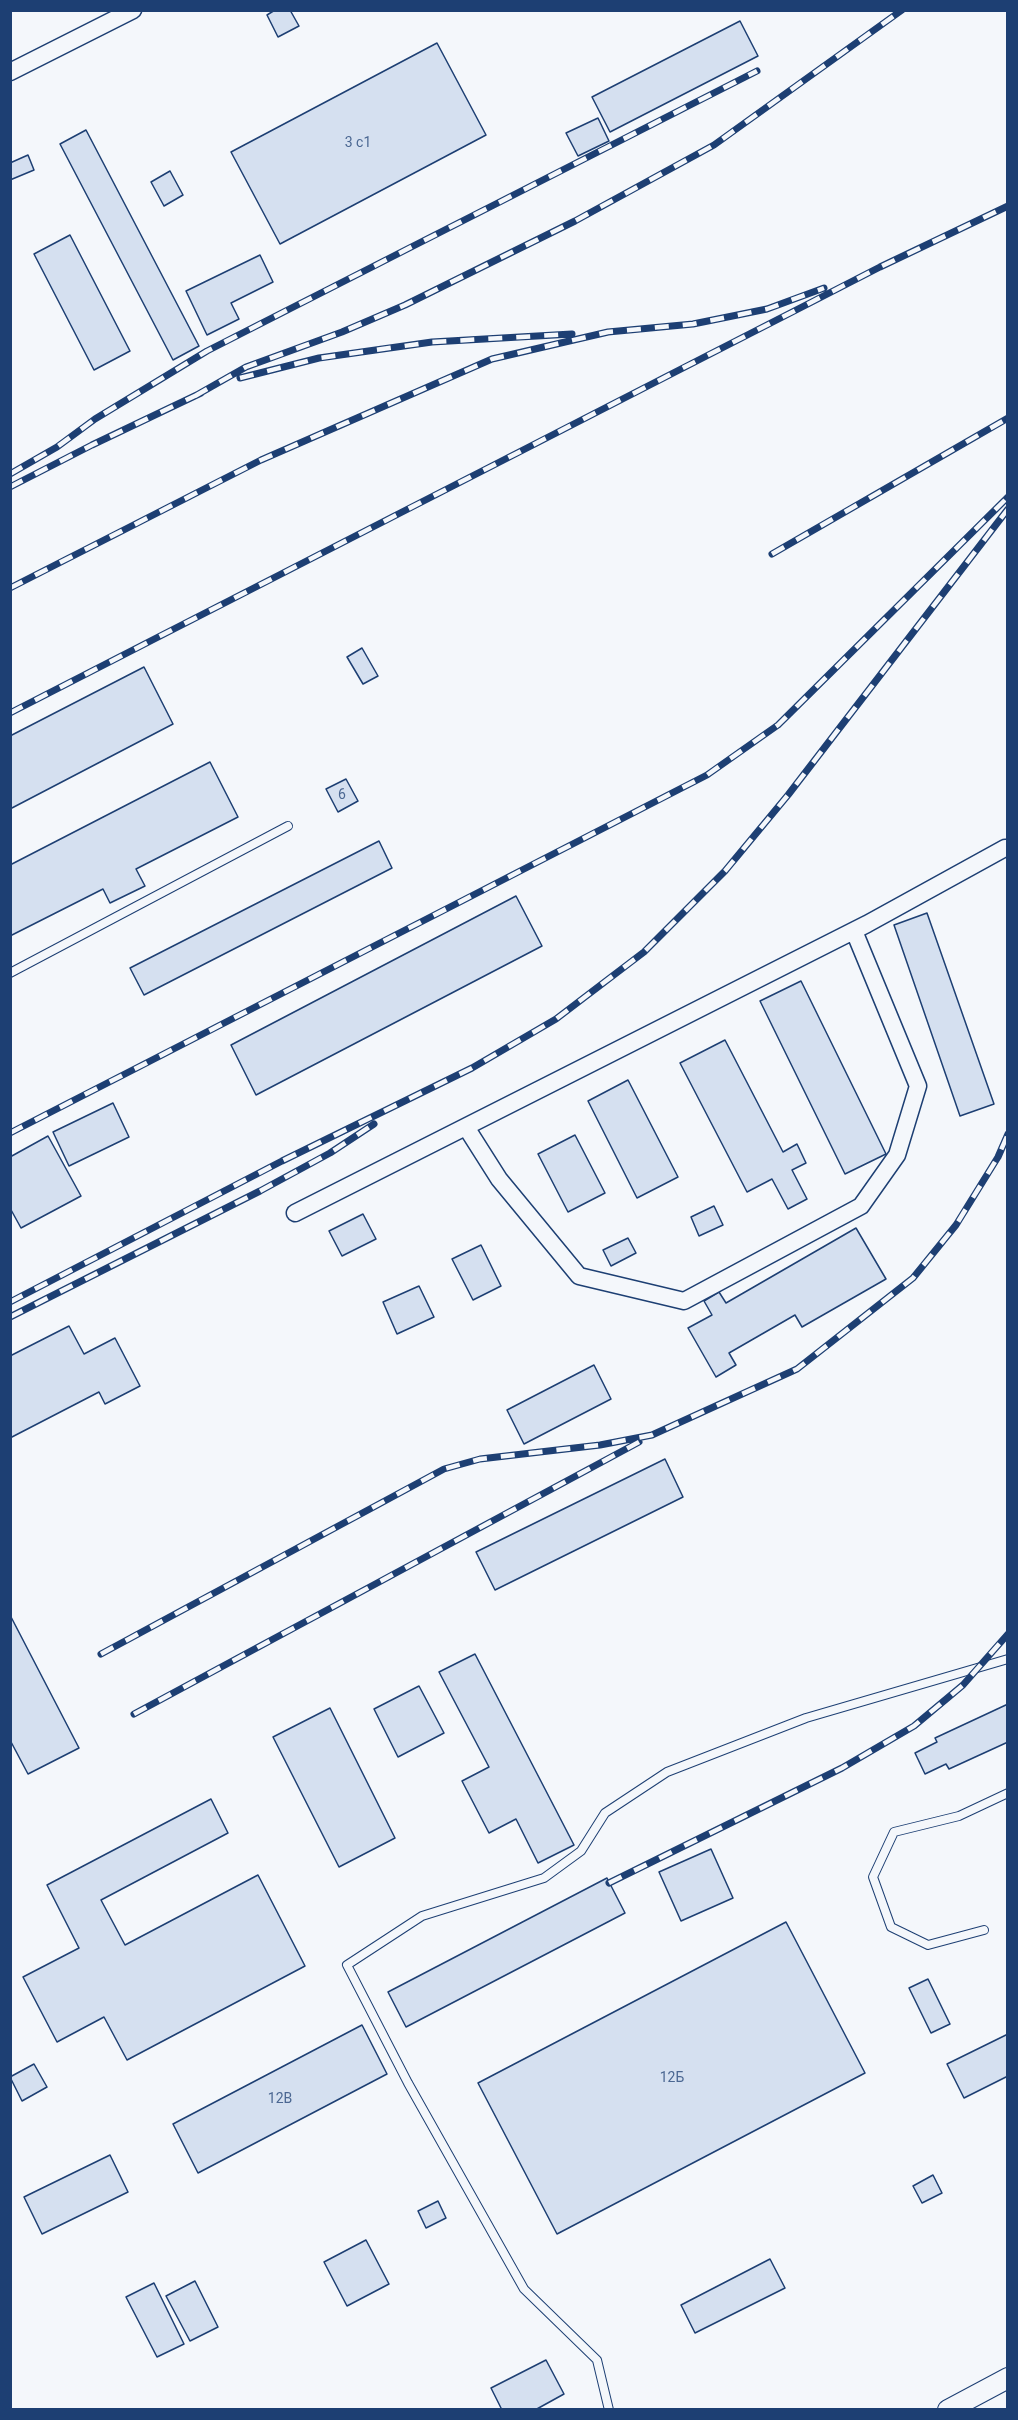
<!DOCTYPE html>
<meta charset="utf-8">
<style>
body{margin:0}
#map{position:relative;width:1018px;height:2420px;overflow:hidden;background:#f4f7fb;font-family:Roboto,sans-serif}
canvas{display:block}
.frame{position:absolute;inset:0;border:12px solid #1d3f73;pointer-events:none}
</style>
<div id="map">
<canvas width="1018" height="2420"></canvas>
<div class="frame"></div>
</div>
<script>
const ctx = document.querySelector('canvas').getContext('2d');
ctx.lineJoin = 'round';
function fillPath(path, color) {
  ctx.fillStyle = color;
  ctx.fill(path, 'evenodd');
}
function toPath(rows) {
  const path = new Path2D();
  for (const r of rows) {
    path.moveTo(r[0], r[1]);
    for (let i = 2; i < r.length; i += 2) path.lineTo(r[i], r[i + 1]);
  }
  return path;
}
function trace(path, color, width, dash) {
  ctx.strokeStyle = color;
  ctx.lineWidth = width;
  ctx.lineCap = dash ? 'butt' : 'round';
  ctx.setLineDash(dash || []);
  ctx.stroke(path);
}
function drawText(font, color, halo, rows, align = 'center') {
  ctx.font = font + ' Roboto,sans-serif';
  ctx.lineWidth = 4.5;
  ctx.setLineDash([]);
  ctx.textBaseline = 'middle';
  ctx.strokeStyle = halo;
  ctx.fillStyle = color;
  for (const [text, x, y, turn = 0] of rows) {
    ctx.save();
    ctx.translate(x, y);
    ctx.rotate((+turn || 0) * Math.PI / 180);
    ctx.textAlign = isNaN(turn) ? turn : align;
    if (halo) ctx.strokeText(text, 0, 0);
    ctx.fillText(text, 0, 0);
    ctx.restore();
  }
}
const building = toPath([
 [275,10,290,10,299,26,278,37,267,15,275,10],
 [740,21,758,56,610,132,592,97,740,21],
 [437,43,486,135,280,244,231,152,437,43],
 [598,118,609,141,578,156,566,133,598,118],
 [86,130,199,346,173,360,60,144,86,130],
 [28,155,34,170,10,180,10,163,28,155],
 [170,171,183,195,164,206,151,182,170,171],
 [70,235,130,351,94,370,34,254,70,235],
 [260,255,273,282,231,303,239,319,207,335,186,291,260,255],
 [362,648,378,676,363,684,347,657,362,648],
 [144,667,173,724,10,809,10,736,144,667],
 [210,762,238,817,136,869,145,886,110,903,103,889,10,936,10,865,210,762],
 [346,779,358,801,338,812,326,789,346,779],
 [379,841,392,868,144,995,130,968,379,841],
 [516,896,542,946,256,1095,231,1045,516,896],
 [927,913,994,1104,960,1116,894,925,927,913],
 [801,981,886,1154,845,1174,760,1001,801,981],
 [725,1040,783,1152,797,1144,806,1163,792,1170,807,1199,788,1209,772,1179,747,1192,680,1063,725,1040],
 [628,1080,678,1177,637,1198,588,1101,628,1080],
 [113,1103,129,1137,69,1166,53,1132,113,1103],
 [575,1135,605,1193,568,1212,538,1154,575,1135],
 [48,1136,81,1196,21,1228,10,1208,10,1157,48,1136],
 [714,1206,723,1225,699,1236,691,1217,714,1206],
 [363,1214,376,1239,342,1256,329,1231,363,1214],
 [856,1228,886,1279,802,1327,795,1315,729,1353,736,1365,716,1377,688,1328,712,1315,704,1301,719,1292,726,1303,856,1228],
 [628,1238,636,1253,611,1266,603,1250,628,1238],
 [481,1245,501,1286,473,1300,452,1259,481,1245],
 [419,1286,434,1317,397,1334,383,1302,419,1286],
 [69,1326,84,1354,115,1338,140,1386,105,1404,99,1392,10,1438,10,1356,69,1326],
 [594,1365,611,1399,524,1444,507,1410,594,1365],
 [665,1459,683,1497,495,1590,476,1552,665,1459],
 [10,1615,79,1748,28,1774,10,1740,10,1615],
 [475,1654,574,1845,538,1863,516,1819,489,1833,462,1781,489,1767,439,1672,475,1654],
 [419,1686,444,1733,398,1757,374,1709,419,1686],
 [1008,1704,1008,1742,949,1769,946,1764,925,1774,915,1753,937,1742,935,1738,1008,1704],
 [330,1708,395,1838,339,1867,273,1737,330,1708],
 [211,1799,228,1833,101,1900,125,1945,258,1875,305,1966,127,2060,104,2017,57,2042,23,1977,79,1948,47,1885,211,1799],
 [711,1849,733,1898,681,1921,659,1872,711,1849],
 [607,1878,625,1913,406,2027,388,1992,607,1878],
 [786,1922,865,2073,557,2234,478,2083,786,1922],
 [928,1979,950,2024,931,2033,909,1988,928,1979],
 [362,2025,387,2074,198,2173,173,2124,362,2025],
 [1008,2034,1008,2076,964,2098,947,2064,1008,2034],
 [34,2064,47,2087,22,2101,10,2077,34,2064],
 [110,2155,128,2192,42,2234,24,2197,110,2155],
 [933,2175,942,2193,922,2203,913,2186,933,2175],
 [438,2201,446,2218,426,2228,418,2211,438,2201],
 [366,2240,389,2284,347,2306,324,2262,366,2240],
 [770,2259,785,2288,695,2333,681,2305,770,2259],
 [195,2281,218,2327,190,2341,166,2296,195,2281],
 [154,2283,184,2344,157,2357,126,2297,154,2283],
 [546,2360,564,2394,535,2410,502,2410,491,2388,546,2360]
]);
const service = toPath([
 [10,973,288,826],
 [984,1930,928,1945,891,1927,873,1877,894,1832,959,1816,1008,1793],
 [609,2410,597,2360,524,2289,408,2083,347,1965,422,1916,544,1878,581,1851,605,1813,667,1772,806,1718,1008,1659]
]);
const minor = toPath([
 [10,72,133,10],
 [466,1127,499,1179,579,1276,684,1301,861,1206,897,1155,918,1086,854,931],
 [295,1213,867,924,1005,848,1008,848]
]);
const tertiary = toPath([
 [948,2410,1008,2378]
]);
const rail = toPath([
 [240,378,319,358,432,342,572,334],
 [195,396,246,367,342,332,405,305,575,221,714,145,902,10],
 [10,474,57,447,95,419,207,351,757,71],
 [10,487,92,445,201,393],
 [772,554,1008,418],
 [10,588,261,460,492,359,608,332,693,324,767,309,824,288],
 [10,713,880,267,1008,206],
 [10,1133,707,775,778,725,1008,497],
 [10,1302,282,1161,472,1068,556,1019,644,952,725,871,788,795,1008,509],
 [10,1317,260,1191,330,1153,374,1124],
 [101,1654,444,1469,480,1459,600,1445,652,1435,797,1369,913,1278,956,1225,998,1157,1008,1134],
 [134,1714,639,1442],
 [609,1883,842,1768,914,1726,963,1685,1008,1634]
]);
const numberNames = [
 ["3 с1",358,143],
 ["6",342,795],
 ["12Б",672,2078],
 ["12В",280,2099]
];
fillPath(building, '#d5e0f0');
trace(building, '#1d3f73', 1.5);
trace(service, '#1d3f73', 10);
trace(minor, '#1d3f73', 19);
trace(tertiary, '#1d3f73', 22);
trace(service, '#f4f7fb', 8);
trace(minor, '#f4f7fb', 16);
trace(tertiary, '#f4f7fb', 20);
trace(rail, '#1d3f73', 7);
trace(rail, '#f4f7fb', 4.5, [14]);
drawText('14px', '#4b6792', null, numberNames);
</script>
